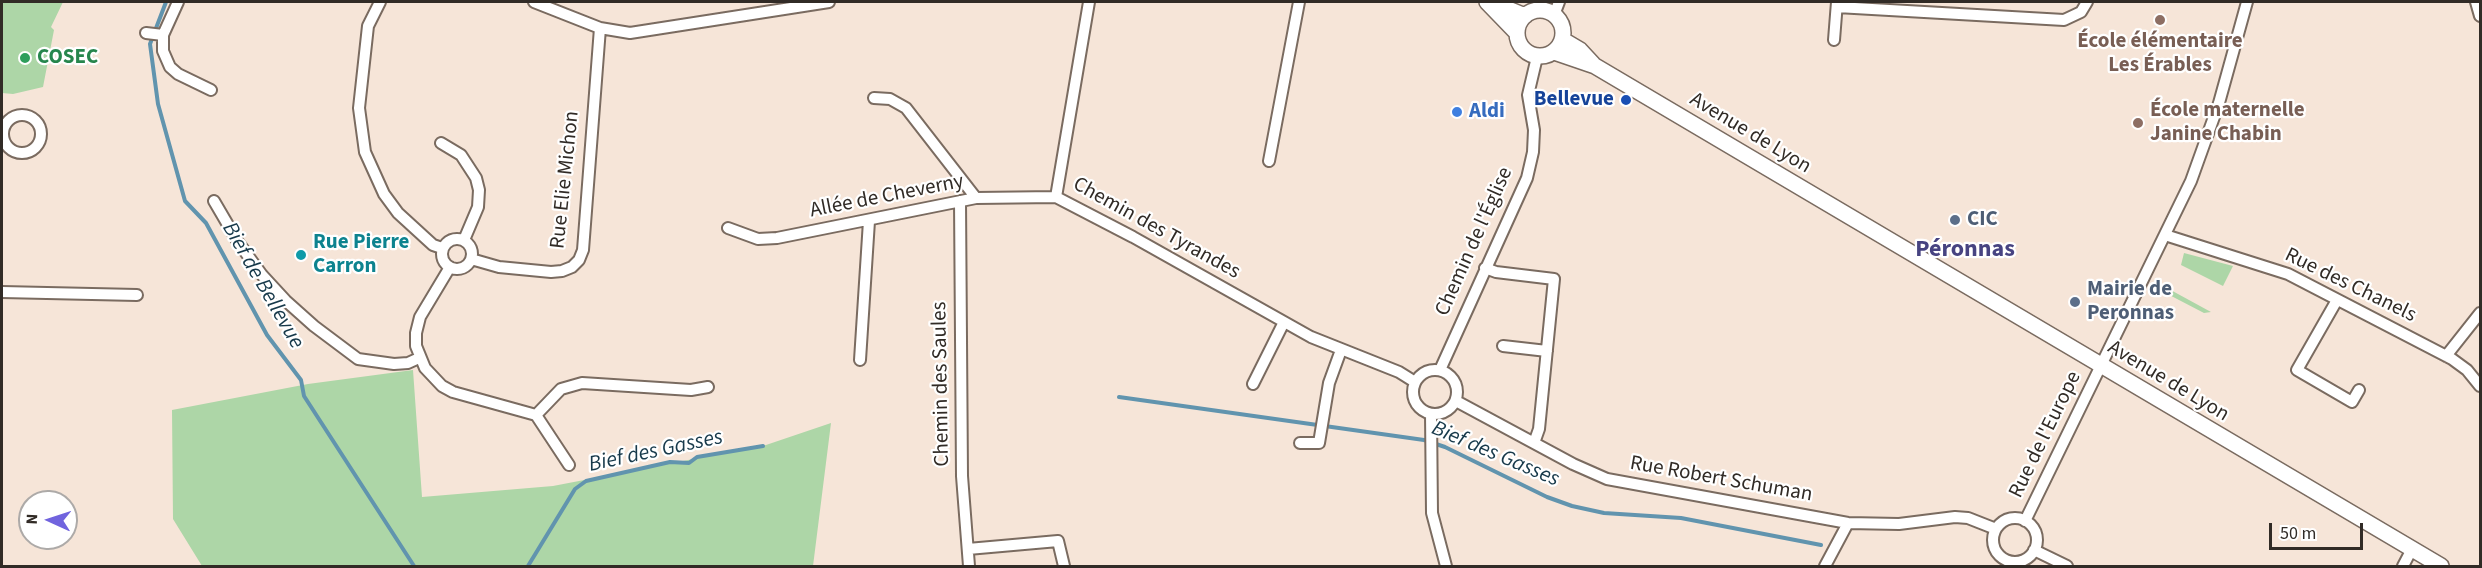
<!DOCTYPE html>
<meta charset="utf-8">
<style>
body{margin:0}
#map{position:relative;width:2482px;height:568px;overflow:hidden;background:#f6e5d8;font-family:"Source Sans 3",sans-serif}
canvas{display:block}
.frame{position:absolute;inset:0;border:3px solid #312b26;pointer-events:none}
.north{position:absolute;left:18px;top:490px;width:60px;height:60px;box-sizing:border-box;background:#fff;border:2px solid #adaaa8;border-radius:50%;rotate:273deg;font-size:16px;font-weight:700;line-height:24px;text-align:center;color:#312b26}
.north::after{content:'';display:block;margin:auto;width:21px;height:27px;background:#7164de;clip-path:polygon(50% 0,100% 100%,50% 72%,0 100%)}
.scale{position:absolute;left:2269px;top:523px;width:94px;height:27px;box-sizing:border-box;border:3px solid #312b26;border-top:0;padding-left:8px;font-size:18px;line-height:21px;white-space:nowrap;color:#312b26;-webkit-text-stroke:4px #fff;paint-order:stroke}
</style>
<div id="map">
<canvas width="2482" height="568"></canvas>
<div class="frame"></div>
<div class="north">N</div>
<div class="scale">50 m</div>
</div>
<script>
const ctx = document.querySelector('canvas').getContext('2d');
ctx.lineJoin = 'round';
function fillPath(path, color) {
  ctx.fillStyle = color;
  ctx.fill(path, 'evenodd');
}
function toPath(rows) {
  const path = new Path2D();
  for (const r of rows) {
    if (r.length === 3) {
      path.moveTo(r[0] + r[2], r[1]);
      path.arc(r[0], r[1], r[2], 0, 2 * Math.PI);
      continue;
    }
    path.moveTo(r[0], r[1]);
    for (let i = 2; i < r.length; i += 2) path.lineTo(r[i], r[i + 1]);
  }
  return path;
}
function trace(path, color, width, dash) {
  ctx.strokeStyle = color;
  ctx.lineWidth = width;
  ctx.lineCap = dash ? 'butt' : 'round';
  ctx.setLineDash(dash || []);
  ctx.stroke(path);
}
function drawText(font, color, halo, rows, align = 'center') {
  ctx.font = font + ' "Source Sans 3",sans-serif';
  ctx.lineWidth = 4.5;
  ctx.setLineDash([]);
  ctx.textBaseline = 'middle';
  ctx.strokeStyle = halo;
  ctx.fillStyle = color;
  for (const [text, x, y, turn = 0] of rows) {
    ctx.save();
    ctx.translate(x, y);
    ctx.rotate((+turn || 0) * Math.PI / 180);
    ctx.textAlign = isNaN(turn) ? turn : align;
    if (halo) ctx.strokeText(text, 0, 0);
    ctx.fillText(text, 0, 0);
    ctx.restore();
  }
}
const green = toPath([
 [2,2,63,2,51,27,54,30,43,87,13,94,2,93],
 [2184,253,2233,266,2223,286,2181,265],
 [2156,282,2211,312,2204,313,2154,287],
 [413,370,422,497,553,486,766,445,831,423,813,566,202,566,173,519,172,410,308,384]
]);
const stream = toPath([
 [166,2,150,44,158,104,185,201,206,223,267,335,301,380,304,396,414,566],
 [1119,397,1424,440,1445,447,1547,497,1572,506,1604,513,1681,518,1821,545],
 [528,566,575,489,586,481,670,462,689,463,697,457,763,446]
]);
const minor = toPath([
 [178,2,163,35,163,51,170,67,178,74,211,90],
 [380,2,368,26,359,108,365,152,384,194,398,213,433,245,442,248],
 [534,2,600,28,630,33,829,2],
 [1089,2,1056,197,1133,237,1311,337,1399,372,1415,382],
 [2476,2,2480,16],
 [1837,7,2064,20,2081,12,2087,2],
 [1554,15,1559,2],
 [146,33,163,35],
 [1834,40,1837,2],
 [874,98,890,99,906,108,976,198],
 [22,134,19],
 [441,143,461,155,476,178,479,190,478,207,464,240],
 [1269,161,1299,2],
 [214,201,238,242,262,275,286,301,314,326,358,359,394,364,408,363,419,358],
 [960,201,962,476,969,566],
 [728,228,758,239,777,238,976,198,1056,197],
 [2165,235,2288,274,2452,359,2467,370,2480,386],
 [457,254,15],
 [471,259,499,267,551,272,562,271,572,267,579,260,583,250,600,28],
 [450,267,420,317,416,333,416,346,425,368,442,386,453,392,536,415,569,465],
 [1485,268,1496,272,1554,279,1539,429,1534,443],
 [2,292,137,295],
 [2337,300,2297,370,2352,402,2359,390],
 [1503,346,1547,351],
 [2446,356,2480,313],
 [860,360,869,221],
 [1435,392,22],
 [1440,370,1527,178,1533,152,1534,130,1528,95,1537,57],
 [1253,384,1284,322],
 [1456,401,1573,464,1607,479,1848,523,1899,524,1955,517,1968,518,1996,529],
 [1431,414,1432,513,1446,566],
 [536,415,561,389,582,383,691,390,708,387],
 [1300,443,1319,443,1329,383,1341,350],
 [2015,540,22],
 [2025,521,2191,181,2219,103,2247,2],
 [968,549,1058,541,1064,566],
 [2034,550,2067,566],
 [1825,566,1848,523],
 [2403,566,2412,549]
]);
const primary = toPath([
 [1487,2,1517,33],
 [1491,2,1525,16],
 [1540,33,23],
 [1563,40,1580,50,1593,64],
 [1554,52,1595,66,2441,566]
]);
const markers = [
 [2160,20,6,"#8d6e63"],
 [25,58,6,"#2e9e5b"],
 [1626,100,6,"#1a4fb4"],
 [1457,112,6,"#3f7fe0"],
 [2138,123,6,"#8d6e63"],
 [1955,220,6,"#5c6f8a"],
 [301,255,6,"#0f9aa8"],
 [2075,302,6,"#5c6f8a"]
];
const educationNames = [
 ["École élémentaire",2160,42],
 ["Les Érables",2160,66],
 ["École maternelle",2150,111,"left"],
 ["Janine Chabin",2150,135,"left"]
];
const leisureNames = [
 ["COSEC",37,58]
];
const transitNames = [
 ["Bellevue",1614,100]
];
const shopNames = [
 ["Aldi",1469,112]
];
const streetNames = [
 ["Avenue de Lyon",1750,134,31],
 ["Rue Elie Michon",566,180,-84],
 ["Allée de Cheverny",887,197,-11],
 ["Chemin des Tyrandes",1156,229,29],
 ["Chemin de l'Église",1475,242,-66],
 ["Rue des Chanels",2350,286,26],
 ["Avenue de Lyon",2168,382,31],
 ["Chemin des Saules",942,384,-91],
 ["Rue de l'Europe",2046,435,-64],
 ["Rue Robert Schuman",1721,480,10]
];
const serviceNames = [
 ["CIC",1967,220],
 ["Mairie de",2087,290],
 ["Peronnas",2087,314]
];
const cultureNames = [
 ["Rue Pierre",313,243],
 ["Carron",313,267]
];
const waterNames = [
 ["Bief de Bellevue",262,286,60],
 ["Bief des Gasses",656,452,-12],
 ["Bief des Gasses",1495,455,23]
];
const quarterNames = [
 ["Péronnas",1965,251]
];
fillPath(green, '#add6a7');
trace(stream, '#6194ae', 4);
trace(minor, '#7a6b60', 14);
trace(primary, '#7a6b60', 18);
trace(minor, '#fff', 10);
trace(primary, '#fff', 15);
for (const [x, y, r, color] of markers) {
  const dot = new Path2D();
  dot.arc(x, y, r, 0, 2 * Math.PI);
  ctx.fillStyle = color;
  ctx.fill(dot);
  trace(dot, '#fff', 2);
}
drawText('bold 21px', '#785e54', '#fff', educationNames);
drawText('bold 21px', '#27864d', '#fff', leisureNames, 'left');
drawText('bold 21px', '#164399', '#fff', transitNames, 'right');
drawText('bold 21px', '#366cbe', '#fff', shopNames, 'left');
drawText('21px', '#312b26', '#fff', streetNames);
drawText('bold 21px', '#4e5e75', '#fff', serviceNames, 'left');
drawText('bold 21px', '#0d838f', '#fff', cultureNames, 'left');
drawText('italic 22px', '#17394a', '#fff', waterNames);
drawText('bold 24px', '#474381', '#fff', quarterNames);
</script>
